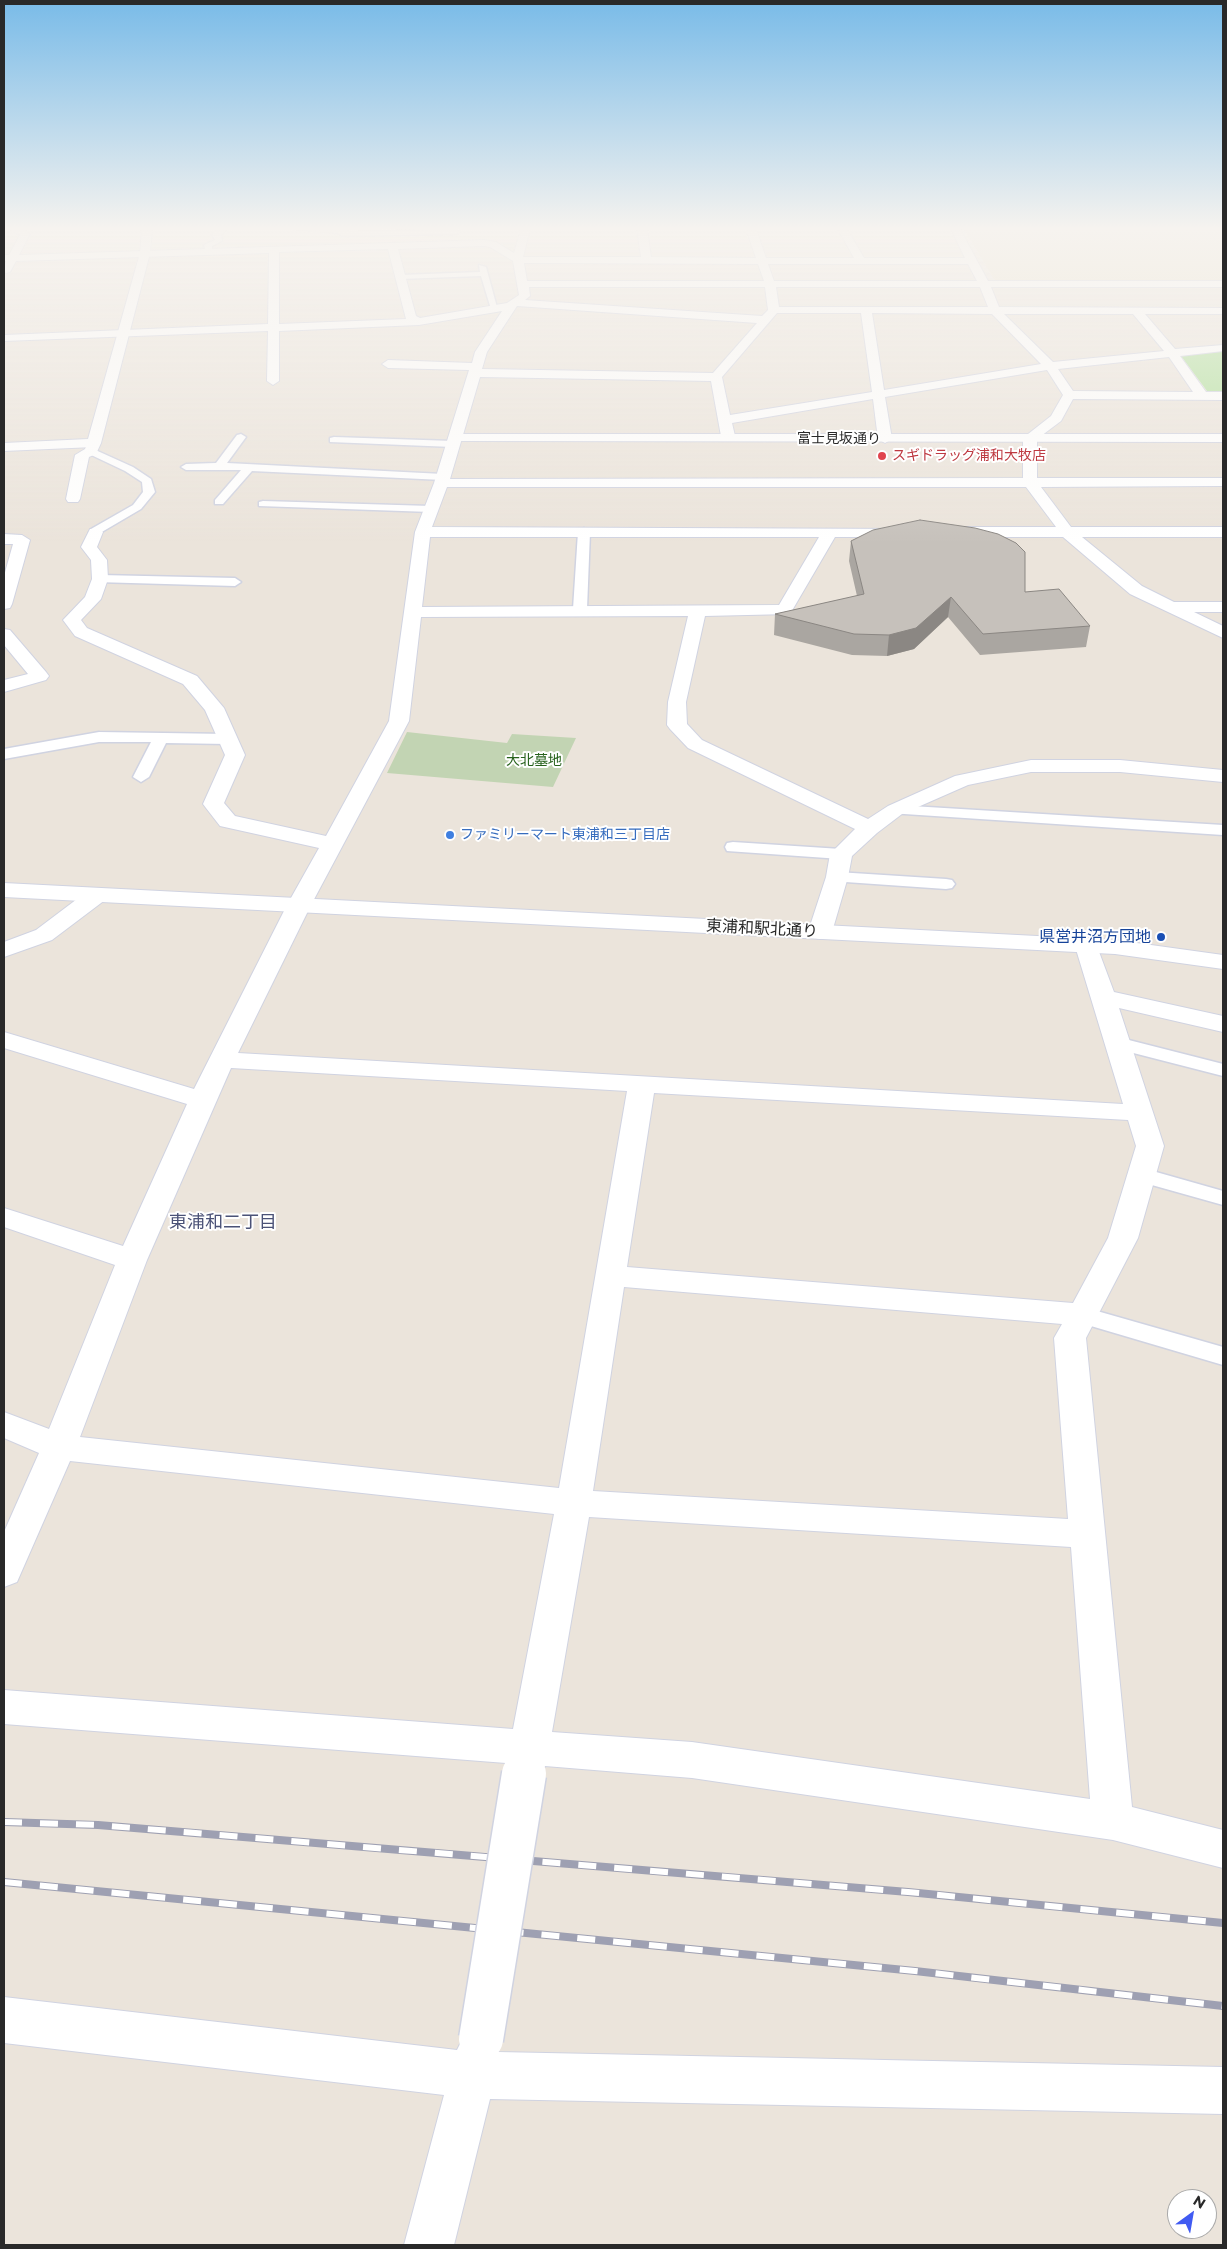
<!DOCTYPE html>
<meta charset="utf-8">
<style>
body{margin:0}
#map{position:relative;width:1227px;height:2249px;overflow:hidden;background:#ebe4db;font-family:Montserrat,sans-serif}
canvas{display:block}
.frame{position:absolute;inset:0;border:5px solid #292929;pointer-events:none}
.north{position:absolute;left:1167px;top:2189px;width:50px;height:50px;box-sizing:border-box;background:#fff;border:1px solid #a9a9a9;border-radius:50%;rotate:32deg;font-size:14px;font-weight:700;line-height:20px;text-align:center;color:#292929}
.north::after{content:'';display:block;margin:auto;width:18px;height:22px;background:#415bf2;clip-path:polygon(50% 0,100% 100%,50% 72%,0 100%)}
</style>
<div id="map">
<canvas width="1227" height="2249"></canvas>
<div class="frame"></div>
<div class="north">N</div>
</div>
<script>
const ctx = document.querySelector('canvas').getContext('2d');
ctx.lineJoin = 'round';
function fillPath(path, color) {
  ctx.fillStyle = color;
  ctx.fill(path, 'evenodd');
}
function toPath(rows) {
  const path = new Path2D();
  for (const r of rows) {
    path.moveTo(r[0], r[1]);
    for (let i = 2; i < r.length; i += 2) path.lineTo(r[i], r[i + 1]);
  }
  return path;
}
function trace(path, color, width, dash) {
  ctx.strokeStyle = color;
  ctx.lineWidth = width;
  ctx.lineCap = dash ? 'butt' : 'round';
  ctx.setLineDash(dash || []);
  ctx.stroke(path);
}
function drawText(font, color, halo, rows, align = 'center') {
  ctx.font = font + ' Montserrat,"Noto Sans JP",sans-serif';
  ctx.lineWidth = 4;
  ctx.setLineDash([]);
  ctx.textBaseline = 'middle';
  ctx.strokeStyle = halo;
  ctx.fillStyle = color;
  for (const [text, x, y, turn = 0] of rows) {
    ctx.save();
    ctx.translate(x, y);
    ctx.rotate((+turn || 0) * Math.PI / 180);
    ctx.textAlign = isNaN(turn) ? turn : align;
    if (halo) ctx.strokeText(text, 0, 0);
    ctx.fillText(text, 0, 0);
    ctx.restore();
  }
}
const education = toPath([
 [964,229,1223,229,1223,281,995,281]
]);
const green = toPath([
 [1223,351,1223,393,1207,391,1181,356]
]);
const cemetery = toPath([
 [407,732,507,743,512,734,576,738,553,787,387,773]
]);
const service = toPath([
 [218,229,226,229,221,235,222,241,212,246,212,253,206,253,204,245,215,240,212,235,218,229],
 [294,229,347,229,348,232,456,230,460,232,456,234,342,236,339,233,294,229],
 [479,265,486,267,498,311,491,309,481,276,400,279,396,277,400,275,480,272,479,265],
 [241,434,246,437,227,463,443,474,449,477,443,480,252,471,223,504,215,504,215,500,241,470,186,470,181,467,186,464,216,463,237,435,241,434],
 [334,437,453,441,458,444,453,447,330,442,330,438,334,437],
 [91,448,133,467,151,479,155,492,141,509,95,536,89,532,91,529,133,505,143,492,142,482,125,471,87,453,87,449,91,448],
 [263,501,431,506,437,509,431,512,259,506,259,502,263,501],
 [584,528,590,532,587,609,580,613,573,609,578,532,584,528],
 [100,575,235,578,241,582,235,586,96,582,94,579,100,575],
 [99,732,228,734,236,739,228,744,166,743,149,777,141,782,133,777,151,742,99,742,4,759,4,749,99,732],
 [895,805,1223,825,1223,835,889,813,887,810,889,807,895,805],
 [733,842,841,849,847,850,849,854,847,858,841,859,727,851,725,847,727,843,733,842],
 [837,872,946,879,952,880,955,884,952,888,946,889,831,881,828,877,831,873,837,872],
 [1117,1037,1223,1064,1223,1076,1110,1047,1107,1043,1110,1039,1117,1037],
 [1142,1168,1223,1191,1223,1205,1134,1180,1131,1175,1134,1170,1142,1168],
 [1083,1307,1223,1347,1223,1365,1074,1321,1071,1315,1074,1309,1083,1307]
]);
const minor = toPath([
 [9,229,22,229,30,234,19,255,484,240,496,242,514,253,521,229,530,229,523,257,641,257,637,229,647,229,651,257,756,258,746,229,756,229,766,258,854,258,838,229,847,229,864,258,965,258,951,229,960,229,988,281,1223,281,1223,287,991,287,999,307,1223,308,1223,314,1145,314,1175,349,1223,345,1223,351,1180,356,1206,392,1223,392,1223,400,1073,399,1061,421,1037,439,1037,478,1223,478,1223,486,1041,487,1071,527,1223,527,1223,537,1082,537,1142,586,1174,602,1223,602,1223,612,1194,612,1223,626,1223,638,1130,594,1063,537,954,537,946,532,954,527,1056,527,1026,487,447,487,432,527,911,529,914,532,906,537,835,537,790,614,705,616,686,702,687,724,702,740,868,819,888,806,955,776,1031,760,1120,760,1223,770,1223,782,1120,772,1031,772,968,785,902,814,877,833,852,856,848,877,832,932,828,937,820,939,812,937,808,932,826,877,830,854,855,829,688,748,670,729,667,725,668,702,688,616,421,617,409,721,311,905,238,1053,1123,1104,1075,946,1079,941,1087,939,1095,941,1114,992,1223,1016,1223,1032,1119,1008,1164,1146,1138,1238,1086,1338,1132,1807,1223,1830,1223,1868,1113,1840,692,1778,545,1766,540,1777,526,1782,512,1777,506,1763,4,1724,4,1690,513,1729,554,1514,70,1461,17,1582,4,1587,4,1532,39,1453,4,1438,4,1412,49,1429,115,1265,4,1227,4,1208,123,1246,187,1104,4,1048,4,1032,194,1089,287,905,319,848,220,826,206,808,203,804,225,755,205,710,183,684,75,636,63,620,85,597,92,579,91,560,81,547,90,529,100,529,103,532,97,547,107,560,108,579,101,599,81,620,87,628,197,676,224,708,245,755,224,803,235,816,326,836,389,721,415,532,434,483,469,370,388,368,382,364,388,360,472,363,475,352,502,311,419,325,279,331,279,381,273,385,267,381,268,331,4,341,4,335,268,324,269,253,16,261,10,272,6,273,4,272,6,261,4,261,4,255,9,255,20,235,9,229],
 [484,246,490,247,513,261,519,295,507,303,420,318,416,316,398,249,484,246],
 [388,249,406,319,279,324,279,252,388,249],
 [524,263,758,264,764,281,527,281,524,263],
 [768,264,968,264,977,281,774,281,768,264],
 [529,287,765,287,768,310,762,316,525,300,530,296,529,287],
 [776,287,980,287,988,307,779,307,776,287],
 [517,306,757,323,713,373,482,369,487,352,517,306],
 [777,313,861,313,872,392,730,415,722,377,777,313],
 [872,313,992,314,1041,364,884,390,872,313],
 [1004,314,1133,314,1164,351,1053,362,1004,314],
 [1169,357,1193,392,1073,391,1058,369,1169,357],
 [1047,370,1063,395,1051,416,1023,438,1023,478,450,479,480,377,711,381,721,436,728,440,735,436,732,423,873,399,878,439,885,443,892,439,885,397,1047,370],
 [430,537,819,537,779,605,422,607,430,537],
 [231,1068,627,1091,559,1488,80,1437,147,1260,231,1068],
 [654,1093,1128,1120,1136,1146,1108,1238,1073,1303,627,1267,654,1093],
 [624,1287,1062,1324,1054,1338,1068,1519,593,1491,624,1287],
 [589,1517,1071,1547,1090,1799,692,1742,552,1732,589,1517],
 [94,439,101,443,96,454,89,457,80,499,78,502,68,502,66,499,75,455,85,449,89,440,94,439],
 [4,534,22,535,30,540,12,604,10,608,4,609,4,576,13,544,4,544,4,534],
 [4,629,10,630,46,672,49,676,46,680,4,692,4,680,28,674,4,645,4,629],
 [97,888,105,890,108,895,105,900,52,940,4,957,4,942,36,930,89,890,97,888],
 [4,1997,457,2050,461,2042,477,2035,493,2042,498,2052,1223,2067,1223,2114,490,2099,454,2245,404,2245,444,2095,4,2043,4,1997]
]);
const tertiary = toPath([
 [142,229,152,229,150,253,101,443,94,447,4,451,4,443,88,439,140,253,142,229],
 [455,434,1223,434,1223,442,450,441,448,438,450,435,455,434],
 [4,883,1115,940,1223,955,1223,969,1115,954,4,897,4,883]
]);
const rail = toPath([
 [4,1822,98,1825,908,1892,1223,1923],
 [4,1882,915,1971,1223,2006]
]);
const minorBridge = toPath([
 [481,2039,524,1774]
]);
const wall = toPath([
 [851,541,1025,592,1090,626,1086,647,980,655,948,617,914,649,887,656,852,655,774,635,775,614,857,596,849,561]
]);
const shadedWall = toPath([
 [951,597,948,617,914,649,887,656,889,635]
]);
const building = toPath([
 [920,520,975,528,998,534,1016,543,1025,552,1025,592,1059,589,1090,626,983,634,951,597,916,628,889,635,854,634,775,614,864,594,851,541,873,530,920,520]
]);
const markers = [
 [882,456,5,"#e0444e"],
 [450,835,5,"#3f7fe0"],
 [1161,937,5,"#1a4fb4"]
];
const farStreetnames = [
 ["富士見坂通り",839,439]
];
const farHealthnames = [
 ["スギドラッグ浦和大牧店",892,456]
];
const farParknames = [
 ["大北墓地",534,761]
];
const farShopnames = [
 ["ファミリーマート東浦和三丁目店",460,835]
];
const streetNames = [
 ["東浦和駅北通り",762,929,3]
];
const transitNames = [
 ["県営井沼方団地",1151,937]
];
const neighbourhoodNames = [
 ["東浦和二丁目",223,1223]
];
fillPath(education, '#ece2cb');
fillPath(green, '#afdf99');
fillPath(cemetery, '#c2d4b3');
trace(service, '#d0d3e1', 3);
trace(minor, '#d0d3e1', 2);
trace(tertiary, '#d0d3e1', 2);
fillPath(service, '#fff');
fillPath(minor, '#fff');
fillPath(tertiary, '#fff');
trace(rail, '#9ea0b2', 8);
trace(rail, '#fff', 6, [18]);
trace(minorBridge, '#d0d3e1', 47, []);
trace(minorBridge, '#fff', 44);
fillPath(wall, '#aaa6a1');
fillPath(shadedWall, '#8b8783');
fillPath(building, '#c6c1bb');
trace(building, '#8b8783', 1);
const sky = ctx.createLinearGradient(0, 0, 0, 544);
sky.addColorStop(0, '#79bbe8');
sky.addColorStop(0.42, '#f6f3ef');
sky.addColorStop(1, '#f6f3ef00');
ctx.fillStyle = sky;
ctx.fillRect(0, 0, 1227, 544);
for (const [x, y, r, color] of markers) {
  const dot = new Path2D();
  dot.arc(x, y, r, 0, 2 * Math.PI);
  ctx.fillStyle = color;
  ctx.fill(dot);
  trace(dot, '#fff', 2);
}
drawText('14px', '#292929', '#fff', farStreetnames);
drawText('14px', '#be3a42', '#fff', farHealthnames, 'left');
drawText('14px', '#28621d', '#fff', farParknames);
drawText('14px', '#366cbe', '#fff', farShopnames, 'left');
drawText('16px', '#292929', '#fff', streetNames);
drawText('16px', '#164399', '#fff', transitNames, 'right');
drawText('18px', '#4b5277', '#fff', neighbourhoodNames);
</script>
